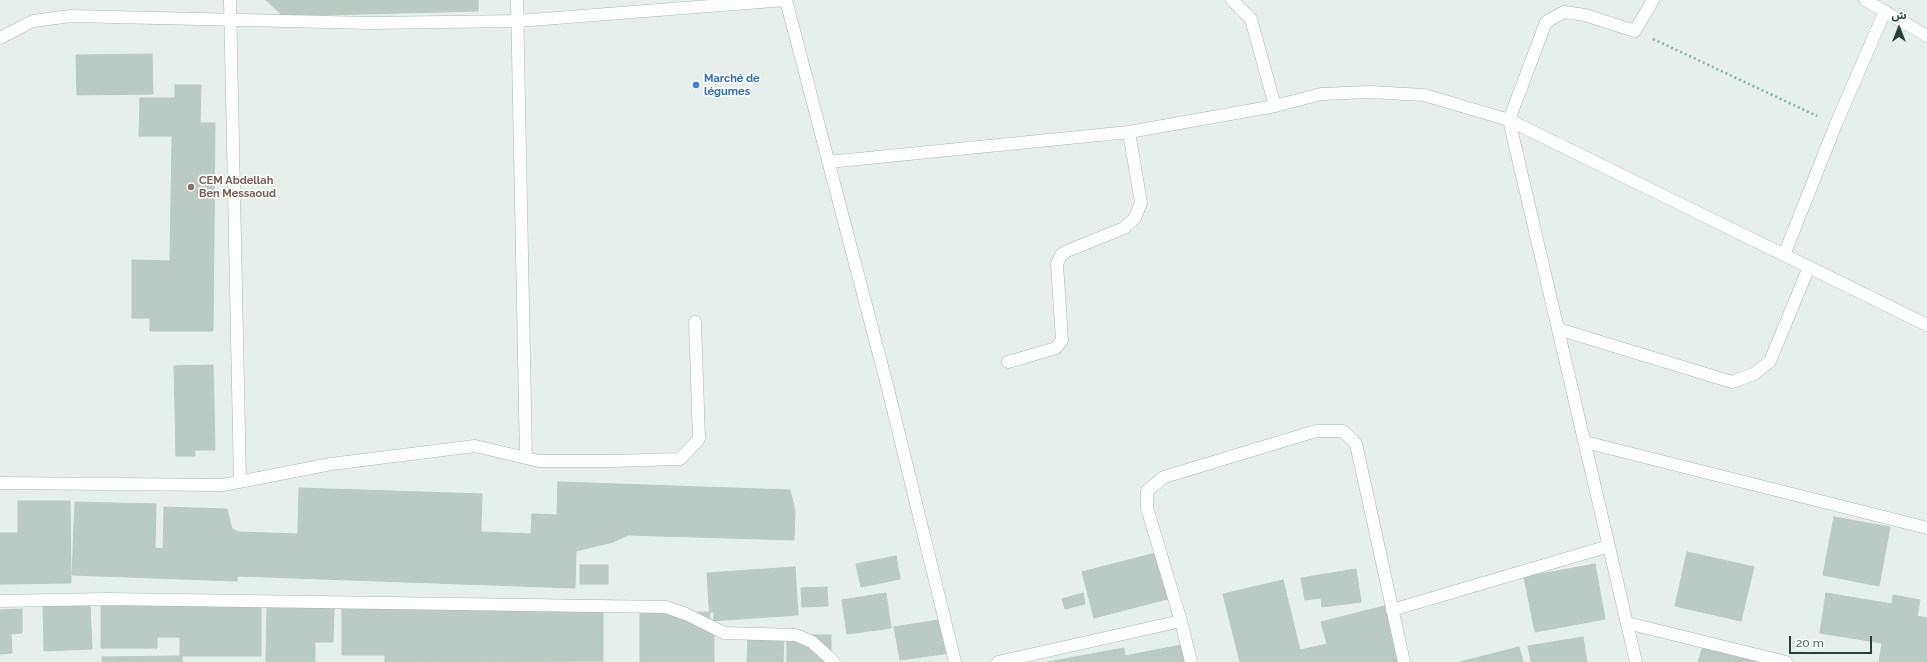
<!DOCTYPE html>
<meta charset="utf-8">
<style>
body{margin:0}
#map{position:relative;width:1927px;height:662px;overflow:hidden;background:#e6efeb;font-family:Raleway,"Noto Sans Arabic",sans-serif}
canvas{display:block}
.north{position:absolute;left:1879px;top:8px;width:40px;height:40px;-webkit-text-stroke:3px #f7fbf9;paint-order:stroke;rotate:0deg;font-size:11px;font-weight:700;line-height:16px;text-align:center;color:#24423a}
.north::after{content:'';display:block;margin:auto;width:14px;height:18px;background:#24423a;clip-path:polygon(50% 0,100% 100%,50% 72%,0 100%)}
.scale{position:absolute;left:1789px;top:636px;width:83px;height:18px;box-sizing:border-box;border:2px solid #24423a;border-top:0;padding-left:5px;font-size:12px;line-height:14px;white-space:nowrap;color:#24423a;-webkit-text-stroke:3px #f7fbf9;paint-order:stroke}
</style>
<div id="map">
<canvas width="1927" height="662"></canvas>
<div class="north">ش</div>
<div class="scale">20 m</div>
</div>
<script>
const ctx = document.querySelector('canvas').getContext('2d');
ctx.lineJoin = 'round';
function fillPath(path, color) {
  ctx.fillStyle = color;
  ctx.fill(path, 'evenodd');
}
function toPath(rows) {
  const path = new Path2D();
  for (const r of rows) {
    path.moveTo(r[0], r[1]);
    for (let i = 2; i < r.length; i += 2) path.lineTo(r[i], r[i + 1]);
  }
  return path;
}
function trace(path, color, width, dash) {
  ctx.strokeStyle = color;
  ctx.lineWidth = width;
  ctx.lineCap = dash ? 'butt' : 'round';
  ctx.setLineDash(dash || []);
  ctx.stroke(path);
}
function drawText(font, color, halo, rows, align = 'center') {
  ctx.font = font + ' Raleway,sans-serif';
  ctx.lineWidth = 3.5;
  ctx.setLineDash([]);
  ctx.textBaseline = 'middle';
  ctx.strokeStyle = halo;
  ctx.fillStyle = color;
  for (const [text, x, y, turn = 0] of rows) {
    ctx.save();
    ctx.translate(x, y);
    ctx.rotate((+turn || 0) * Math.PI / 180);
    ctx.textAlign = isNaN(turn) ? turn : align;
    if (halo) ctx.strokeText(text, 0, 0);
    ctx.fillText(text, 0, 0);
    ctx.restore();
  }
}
const building = toPath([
 [266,0,478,0,478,11,283,16,266,0],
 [152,54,153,94,77,95,76,55,152,54],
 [175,85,201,85,200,123,215,123,213,331,150,331,150,318,132,318,132,260,170,261,172,136,139,136,140,98,175,98,175,85],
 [213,365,215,450,195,450,195,456,176,456,174,366,213,365],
 [558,482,790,490,795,511,794,540,628,535,613,542,576,551,575,588,237,576,237,581,72,575,75,502,156,504,155,548,163,549,164,507,227,509,232,529,239,532,298,534,299,488,482,494,481,532,531,534,532,514,557,515,558,482],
 [18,501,70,501,71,583,0,584,0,533,18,533,18,501],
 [1834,517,1890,527,1879,586,1823,575,1834,517],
 [1159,552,1171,598,1094,618,1082,572,1159,552],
 [1687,552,1754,567,1741,621,1675,606,1687,552],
 [896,556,900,579,861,587,856,564,896,556],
 [1595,564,1605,619,1535,632,1524,577,1595,564],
 [580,565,608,565,608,584,580,584,580,565],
 [795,567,798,615,710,621,707,573,795,567],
 [1356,569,1361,602,1322,607,1321,598,1305,600,1301,578,1356,569],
 [1283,580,1300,650,1327,644,1321,622,1388,605,1402,662,1240,662,1223,594,1283,580],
 [827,587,828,606,802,607,801,588,827,587],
 [886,593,891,628,847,634,842,600,886,593],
 [1083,593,1085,604,1065,609,1062,599,1083,593],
 [1826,593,1892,604,1893,595,1920,600,1917,616,1927,618,1927,662,1879,662,1882,643,1820,633,1826,593],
 [90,605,92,649,44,651,43,607,90,605],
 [101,605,261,605,261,656,180,656,180,637,157,637,157,648,101,648,101,605],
 [267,607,334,608,333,642,315,642,315,662,266,662,267,607],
 [22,609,22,633,11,634,12,653,0,654,0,610,22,609],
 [342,609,603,610,603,661,385,662,385,655,342,655,342,609],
 [714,612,714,662,640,662,640,613,714,612],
 [945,619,950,653,900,660,894,627,945,619],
 [748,635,784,635,783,662,747,662,748,635],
 [787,635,831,635,831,662,787,662,787,635],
 [1583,637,1587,662,1531,662,1528,646,1583,637],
 [1181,645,1185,662,1048,662,1124,648,1125,656,1181,645],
 [1703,646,1765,662,1698,662,1703,646],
 [1519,647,1523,662,1460,662,1519,647],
 [182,656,182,662,102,662,102,657,182,656]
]);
const path = toPath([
 [1653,39,1817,116]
]);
const minor = toPath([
 [230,0,240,481],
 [517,0,526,458],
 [786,0,888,389,955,662],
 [1232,0,1251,19,1275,106],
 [1865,0,1927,36],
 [0,38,33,21,71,16,370,23,518,21,786,0],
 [828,162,1129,132,1275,106,1321,94,1370,92,1424,95,1509,120,1927,325],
 [1784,255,1836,124,1885,11],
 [1558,329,1732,382,1754,374,1770,361,1809,267],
 [1008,362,1056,348,1062,340,1057,264,1061,255,1067,251,1124,228,1135,218,1141,203,1129,132],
 [1585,442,1927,528],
 [0,483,223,485,331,464,475,446,539,461,611,461,680,459,699,439,695,322],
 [0,601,107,599,666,607,686,614,724,633,796,635,812,642,834,662],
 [1392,610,1609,546],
 [1627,623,1786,662],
 [998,662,1181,621],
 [1191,662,1181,621,1147,508,1147,491,1164,477,1316,431,1343,431,1356,444,1404,662],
 [1636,662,1509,120,1546,22,1564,12,1585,15,1635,31,1653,0]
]);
const markers = [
 [696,85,4,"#3f7fe0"],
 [191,187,4,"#8d6e63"]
];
const shopNames = [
 ["Marché de",704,79],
 ["légumes",704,92]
];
const educationNames = [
 ["CEM Abdellah",199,181],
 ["Ben Messaoud",199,194]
];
fillPath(building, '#bbcac4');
trace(building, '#b8c9c2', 1);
trace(minor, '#a8b8b2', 13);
trace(path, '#86b3a5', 2.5, [2, 3]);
trace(minor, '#fff', 12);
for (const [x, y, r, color] of markers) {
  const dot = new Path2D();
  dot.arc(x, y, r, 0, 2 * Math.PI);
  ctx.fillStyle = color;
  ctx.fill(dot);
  trace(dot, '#f7fbf9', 1.5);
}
drawText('bold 11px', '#366cbe', '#f7fbf9', shopNames, 'left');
drawText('bold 11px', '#785e54', '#f7fbf9', educationNames, 'left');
</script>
